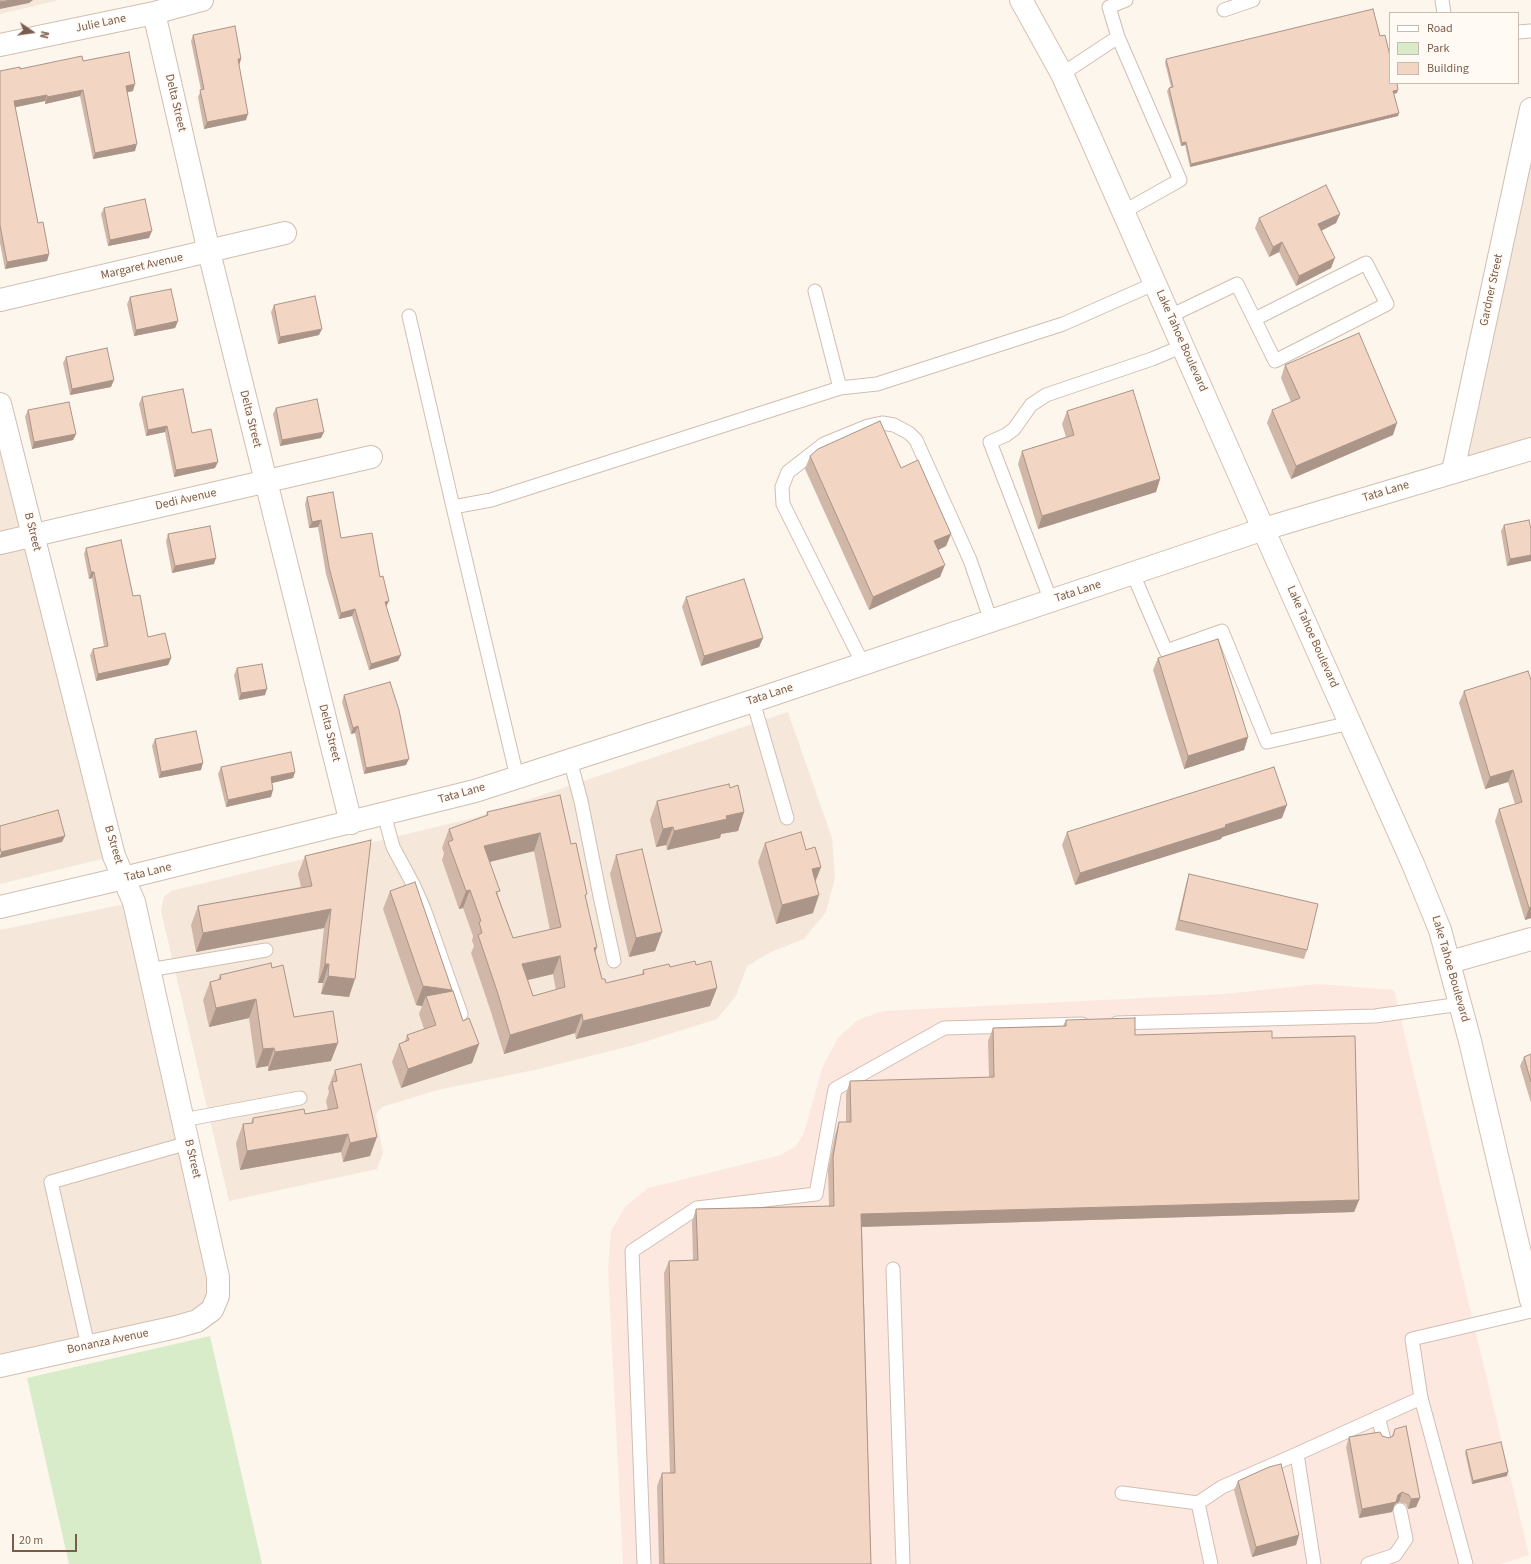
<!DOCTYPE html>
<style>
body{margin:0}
#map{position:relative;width:1531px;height:1564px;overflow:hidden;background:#fdf6ec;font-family:"Source Sans 3",sans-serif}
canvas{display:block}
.legend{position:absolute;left:1389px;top:12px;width:130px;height:72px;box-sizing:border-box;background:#fffaf3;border:1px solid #cabbb1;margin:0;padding:5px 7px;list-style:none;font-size:12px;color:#7a5c4d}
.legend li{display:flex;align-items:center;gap:8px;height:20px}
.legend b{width:20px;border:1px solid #cabbb1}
.north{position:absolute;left:12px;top:12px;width:40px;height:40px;-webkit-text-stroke:3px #fffaf3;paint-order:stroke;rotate:103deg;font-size:11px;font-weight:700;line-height:16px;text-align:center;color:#7a5c4d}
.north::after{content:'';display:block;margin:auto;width:14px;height:18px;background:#7a5c4d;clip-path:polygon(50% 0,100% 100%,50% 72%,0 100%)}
.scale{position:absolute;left:12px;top:1534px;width:65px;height:18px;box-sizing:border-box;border:2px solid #7a5c4d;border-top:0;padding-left:5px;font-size:12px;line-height:14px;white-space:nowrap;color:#7a5c4d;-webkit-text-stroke:3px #fffaf3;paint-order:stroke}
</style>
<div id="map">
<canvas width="1531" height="1564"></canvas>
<ul class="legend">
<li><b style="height:5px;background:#fff"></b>Road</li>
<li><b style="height:11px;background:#d8ecc9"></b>Park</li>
<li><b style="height:11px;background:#f3d5c3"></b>Building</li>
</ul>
<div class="north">N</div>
<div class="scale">20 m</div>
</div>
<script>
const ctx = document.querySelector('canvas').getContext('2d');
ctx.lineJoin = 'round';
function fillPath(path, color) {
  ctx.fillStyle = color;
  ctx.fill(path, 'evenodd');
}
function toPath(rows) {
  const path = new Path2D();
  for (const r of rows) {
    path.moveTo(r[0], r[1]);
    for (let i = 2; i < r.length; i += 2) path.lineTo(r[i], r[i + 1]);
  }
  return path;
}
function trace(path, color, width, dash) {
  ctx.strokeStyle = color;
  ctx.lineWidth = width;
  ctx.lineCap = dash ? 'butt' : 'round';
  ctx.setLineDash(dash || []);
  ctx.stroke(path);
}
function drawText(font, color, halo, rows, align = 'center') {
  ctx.font = font + ' "Source Sans 3",sans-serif';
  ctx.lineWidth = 3;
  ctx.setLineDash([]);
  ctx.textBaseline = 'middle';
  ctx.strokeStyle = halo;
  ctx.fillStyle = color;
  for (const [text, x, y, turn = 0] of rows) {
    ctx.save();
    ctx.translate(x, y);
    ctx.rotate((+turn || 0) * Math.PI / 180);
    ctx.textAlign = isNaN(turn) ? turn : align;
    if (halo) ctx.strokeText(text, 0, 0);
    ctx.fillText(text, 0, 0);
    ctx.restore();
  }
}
const residential = toPath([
 [0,0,59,0,0,14],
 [1531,109,1531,449,1453,471],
 [0,404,114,856,0,884],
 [788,712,832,838,835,878,826,912,804,939,771,952,747,966,736,996,717,1019,638,1044,539,1069,438,1090,382,1107,376,1114,383,1153,377,1169,229,1201,161,911,164,897,171,891,477,817],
 [134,902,212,1310,0,1361,0,930]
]);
const commercial = toPath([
 [1318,984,1394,990,1529,1555,1501,1564,623,1564,608,1270,611,1231,625,1207,648,1188,781,1155,796,1146,804,1133,822,1068,838,1038,858,1020,883,1011,1224,994]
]);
const green = toPath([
 [210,1336,262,1564,69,1564,27,1378]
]);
const service = toPath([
 [1442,0,1444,13],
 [1224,10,1253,0],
 [1518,32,1531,31],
 [1118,37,1180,180,1123,212],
 [1062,74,1118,37,1109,7,1126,0],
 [815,291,840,388,877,384,1063,324,1156,283],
 [409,316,453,507],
 [1170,316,1237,284,1275,361,1387,304,1366,263,1255,319],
 [1133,574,1166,651,1222,631,1267,742,1350,723],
 [1051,601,990,442,1006,435,1014,429,1031,405,1046,395,1152,359,1183,346],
 [863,664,783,504,782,487,788,472,824,444,868,426,882,423,894,425,909,433,916,440,970,560,991,621],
 [753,701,787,818],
 [570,760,581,801,600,896,614,961],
 [517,777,453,507,491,500,840,388],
 [384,814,393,847,414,886,424,909,461,1014],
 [149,970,266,950],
 [1117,1023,1375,1016,1461,1004],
 [183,1120,300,1098],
 [893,1269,903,1564],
 [88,1346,51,1182,188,1143],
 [1378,1417,1384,1440],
 [1297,1454,1421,1398],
 [1122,1493,1198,1503],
 [644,1564,632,1251,697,1208,816,1194,835,1089,944,1028,1082,1024],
 [1211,1564,1198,1503,1222,1487,1297,1454,1314,1564],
 [1368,1564,1395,1555,1406,1539,1400,1510],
 [1466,1564,1421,1398,1412,1339,1531,1311]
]);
const minor = toPath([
 [154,13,209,252,351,823],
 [0,45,154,13,202,0],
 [0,300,285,233],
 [0,404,114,856,134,902,218,1277,218,1296,212,1310,197,1321,176,1327,0,1366],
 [1453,471,1531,109],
 [0,543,371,457],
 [0,907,124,878,475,791,753,701,1264,529,1531,449],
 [1450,962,1531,939]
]);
const secondary = toPath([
 [1021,0,1062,74,1088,132,1277,560,1413,864,1440,930,1470,1041,1531,1300]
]);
const wall = toPath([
 [193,35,241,59,239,65,246,120,204,129,198,97,201,90,191,41],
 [1380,36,1397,93,1394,94,1398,116,1190,167,1185,145,1181,146,1167,91,1169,88,1171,87,1165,63,1166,59],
 [83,61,133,91,127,92,135,151,93,159,80,96,45,104,45,101,15,107,38,223,49,254,47,261,5,269,0,243,0,71,20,69],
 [104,208,149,238,108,246,101,214],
 [1340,214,1336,223,1321,231,1331,268,1296,286,1279,252,1269,257,1255,228,1259,218],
 [130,297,178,321,175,328,134,336,127,304],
 [274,305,319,335,278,344,271,312],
 [66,357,111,387,70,395,63,363],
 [1285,365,1393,435,1291,479,1267,423,1272,410,1291,402,1281,378],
 [142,397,192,433,215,468,174,477,165,432,146,436,139,404],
 [276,408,321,438,280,446,273,414],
 [28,410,76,434,73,440,32,449,25,417],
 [1067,411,1160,479,1156,492,1038,529,1018,464,1022,451,1066,437,1062,424],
 [810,456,901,468,951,534,946,546,938,550,940,577,869,610,805,469],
 [307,497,341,538,380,577,386,607,401,655,398,661,369,670,352,616,339,619,326,574,318,527,309,528,305,504],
 [1504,525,1531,529,1507,566,1501,531],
 [168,534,214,564,172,573,166,541],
 [86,548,133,596,148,637,171,658,168,665,96,681,90,655,93,649,104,646,92,578,89,579,84,554],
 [686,597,763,638,759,647,701,666,682,607],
 [1158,658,1248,737,1244,750,1184,769,1153,670],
 [237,668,265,695,239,700,234,675],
 [1528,671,1531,918,1525,920,1495,821,1499,809,1515,804,1508,782,1485,789,1459,703,1464,691],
 [344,695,406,765,364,774,355,733,351,734,342,702],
 [155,739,201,770,159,778,152,746],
 [221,767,295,772,293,778,272,783,271,797,226,807,218,774],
 [730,788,744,812,738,831,721,834,720,838,667,850,666,845,656,847,650,820,657,801],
 [487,812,571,844,586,898,595,952,602,979,606,983,642,974,643,970,670,967,710,1006,576,1039,575,1033,504,1054,491,1012,471,953,474,946,472,941,473,936,463,908,459,909,442,860,444,853,442,848,449,829,486,816],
 [534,851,550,930,513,938,498,895,489,862],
 [553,974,556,990,533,996,528,980],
 [1282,818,1222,837,1221,839,1075,885,1062,845,1067,832],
 [371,840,349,997,321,994,323,983,318,983,324,928,196,952,191,925,198,906,301,887,298,874,305,856],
 [765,843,806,850,821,867,815,882,813,913,776,924,758,862],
 [616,855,662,932,655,951,629,957,610,874],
 [1189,874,1307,950,1304,959,1175,930,1186,884],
 [390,891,451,992,463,1021,479,1044,472,1063,401,1088,392,1062,399,1044,405,1041,407,1035,424,1029,419,1014,422,1006,416,1005,383,909],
 [272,968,294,1017,331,1061,268,1071,268,1066,256,1068,249,1018,209,1027,203,1000,210,982,218,980,220,975],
 [1066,1020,1135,1035,1272,1038,1359,1200,1354,1212,862,1227,871,1564,659,1564,657,1486,662,1473,670,1473,664,1273,669,1261,693,1260,692,1222,696,1209,829,1206,828,1170,835,1135,839,1122,846,1122,846,1094,850,1081,989,1077,988,1041,993,1028,1063,1026],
 [1531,1054,1531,1103,1520,1066,1524,1057],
 [335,1070,370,1156,343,1162,341,1152,240,1170,236,1143,243,1124,251,1123,253,1118,305,1114,328,1110,326,1101,329,1092,328,1088],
 [1395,1429,1420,1498,1416,1507,1408,1509,1406,1504,1399,1502,1395,1504,1392,1512,1359,1518,1346,1447,1349,1437,1382,1436,1389,1438,1392,1436],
 [1466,1450,1507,1476,1472,1484,1465,1453],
 [1238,1481,1299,1535,1296,1545,1252,1557,1234,1490]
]);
const shadedWall = toPath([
 [12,0,33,0,29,3,0,9,0,2],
 [238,59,241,59,239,65],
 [135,84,133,91,123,93,126,86],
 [83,90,80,96,45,104,47,97],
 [1398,90,1397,93,1392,94,1393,91],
 [47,95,45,101,12,108,14,101],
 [1399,113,1398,116,1190,167,1191,164],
 [248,114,246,120,204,129,207,122],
 [1186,142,1185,145,1181,146,1182,143],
 [137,144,135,151,93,159,95,153],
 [1340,214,1336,223,1315,234,1318,224],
 [152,231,149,238,108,246,110,240],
 [1282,242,1279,252,1269,257,1273,247],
 [49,254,47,261,5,269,7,262],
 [1335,258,1331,268,1296,286,1299,276],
 [178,321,175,328,134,336,136,330],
 [322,329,319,335,278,344,280,337],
 [114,380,111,387,70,395,72,389],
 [1397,423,1393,435,1291,479,1296,466],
 [167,426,165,432,146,436,148,430],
 [324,432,321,438,280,446,282,440],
 [76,434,73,440,32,449,34,442],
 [218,462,215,468,174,477,176,470],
 [1160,479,1156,492,1038,529,1042,516],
 [321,520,318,527,309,528,312,522],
 [951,534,946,546,930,554,934,541],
 [1531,555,1531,561,1507,566,1510,559],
 [216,558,214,564,172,573,175,566],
 [945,565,940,577,869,610,873,597],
 [91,572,94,572,92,578,89,579],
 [389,601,386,607,385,602],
 [355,609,352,616,339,619,341,613],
 [763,638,759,647,701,666,704,656],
 [401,655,398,661,369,670,371,664],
 [171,658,168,665,96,681,98,674],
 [267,689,265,695,239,700,241,693],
 [358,726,355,733,351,734,353,728],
 [1248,737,1244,750,1184,769,1188,756],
 [409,759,406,765,364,774,366,768],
 [203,763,201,770,159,778,161,772],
 [1513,770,1508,782,1485,789,1490,777],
 [295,772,293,778,268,784,271,777],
 [273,790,271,797,226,807,228,800],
 [1287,805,1282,818,1222,837,1221,839,1075,885,1080,873,1225,825],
 [744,812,738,831,721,834,720,838,667,850,674,831,726,816],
 [673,827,666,845,656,847,663,829],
 [540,833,534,851,477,865,484,846],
 [65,836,62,842,0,858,0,856,1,852],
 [821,867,814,885,812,869],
 [470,890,463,908,459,909,466,891],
 [819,895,813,913,776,924,782,905],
 [1531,907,1531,918,1525,920,1529,908],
 [331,909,324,928,196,952,203,933],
 [662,932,655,951,629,957,636,938],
 [597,947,590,966,594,948],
 [560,956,553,974,515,983,522,964],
 [325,964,329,964,323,983,318,983],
 [328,976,355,979,349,997,321,994],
 [423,986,452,990,445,1008,426,996,422,1006,416,1005],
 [717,988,710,1006,576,1039,583,1021],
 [256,999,249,1018,209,1027,216,1008],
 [582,1014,575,1033,504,1054,510,1035],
 [338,1043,331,1061,268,1071,275,1052],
 [479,1044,472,1063,401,1088,408,1069],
 [274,1048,268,1066,256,1068,263,1049],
 [348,1134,341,1152,240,1170,247,1151],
 [377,1137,370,1156,343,1162,350,1143],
 [1359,1200,1354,1212,857,1227,861,1214],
 [1508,1472,1507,1476,1472,1484,1473,1481],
 [1402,1492,1399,1502,1395,1504,1392,1512,1359,1518,1362,1509],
 [1420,1498,1416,1507,1408,1509,1411,1499],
 [1299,1535,1296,1545,1252,1557,1256,1547]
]);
const building = toPath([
 [0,0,12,0,0,2,0,0],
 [1373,9,1380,36,1385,35,1390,56,1390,83,1397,83,1398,90,1393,91,1399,113,1191,164,1186,142,1182,143,1169,88,1173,87,1166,59,1373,9],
 [235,26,241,59,238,59,248,114,207,122,200,90,204,89,193,35,235,26],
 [129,52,135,84,126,86,137,144,95,153,83,90,47,97,47,95,14,101,38,223,43,222,49,254,7,262,0,225,0,71,20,67,20,69,82,56,83,61,129,52],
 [1326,185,1340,214,1318,224,1335,258,1299,276,1282,242,1273,247,1259,218,1326,185],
 [145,199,152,231,110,240,104,208,145,199],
 [171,289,178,321,136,330,130,297,171,289],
 [315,296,322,329,280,337,274,305,315,296],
 [1359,333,1397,423,1296,466,1272,410,1300,398,1285,365,1359,333],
 [107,348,114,380,72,389,66,357,107,348],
 [183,389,192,433,211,429,218,462,176,470,167,426,148,430,142,397,183,389],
 [1133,390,1160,479,1042,516,1022,451,1074,435,1067,411,1133,390],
 [317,399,324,432,282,440,276,408,317,399],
 [69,402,76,434,34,442,28,410,69,402],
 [880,421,901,468,918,460,951,534,934,541,945,565,873,597,810,456,818,449,880,421],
 [333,492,341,538,372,533,380,577,383,576,389,601,385,602,401,655,371,664,355,609,341,613,329,567,321,520,312,522,307,497,333,492],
 [1529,520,1531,529,1531,555,1510,559,1504,525,1529,520],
 [210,526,216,558,175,566,168,534,210,526],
 [121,540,133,596,140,595,148,637,165,633,171,658,98,674,93,649,108,646,94,572,91,572,86,548,121,540],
 [744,579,763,638,704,656,686,597,744,579],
 [1218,639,1248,737,1188,756,1158,658,1218,639],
 [262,664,267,689,241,693,237,668,262,664],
 [1528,671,1531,680,1531,907,1529,908,1499,809,1522,802,1513,770,1490,777,1464,691,1528,671],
 [390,682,399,710,409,759,366,768,358,726,353,728,344,695,390,682],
 [196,731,203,763,161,772,155,739,196,731],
 [291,752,295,772,271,777,273,790,228,800,221,767,291,752],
 [1274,767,1287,805,1225,825,1226,827,1080,873,1067,832,1274,767],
 [729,784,730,788,738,785,744,812,726,816,727,819,674,831,673,827,663,829,657,801,729,784],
 [560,795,571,844,576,843,587,894,585,895,597,947,594,948,602,979,605,979,606,983,644,974,643,970,669,964,670,967,695,961,696,965,711,961,717,988,583,1021,582,1014,510,1035,498,994,478,935,482,933,479,922,481,921,470,890,466,891,448,842,453,840,449,829,488,815,487,812,560,795],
 [540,833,561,927,513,938,496,892,500,891,484,846,540,833],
 [560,956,565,987,533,996,522,964,560,956],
 [58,810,65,836,1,852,0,847,0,826,58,810],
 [801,832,806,850,815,847,821,867,812,869,819,895,782,905,765,843,801,832],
 [371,840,355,979,328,976,329,964,325,964,331,909,203,933,198,906,312,886,305,856,371,840],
 [642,849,662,932,636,938,616,855,642,849],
 [1189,874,1318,904,1307,950,1179,920,1189,874],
 [415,882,452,990,423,986,390,891,415,882],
 [271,963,272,968,283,965,294,1017,333,1011,338,1043,275,1052,274,1048,263,1049,256,999,216,1008,210,982,221,979,220,975,271,963],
 [453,991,463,1021,469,1018,479,1044,408,1069,399,1044,409,1040,407,1035,436,1025,426,996,453,991],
 [1135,1018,1135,1035,1272,1031,1272,1038,1355,1036,1359,1200,861,1214,871,1564,664,1564,662,1473,675,1473,669,1261,698,1260,696,1209,834,1206,833,1157,839,1122,851,1122,850,1081,994,1077,993,1028,1066,1026,1066,1020,1135,1018],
 [1531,1054,1531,1082,1524,1057,1531,1054],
 [361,1064,377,1137,350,1143,348,1134,247,1151,243,1124,253,1123,253,1118,304,1109,305,1114,338,1108,332,1082,337,1081,335,1070,361,1064],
 [1406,1426,1420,1498,1411,1499,1409,1495,1402,1492,1398,1495,1396,1502,1362,1509,1349,1437,1380,1432,1382,1436,1389,1438,1393,1436,1395,1429,1406,1426],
 [1501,1442,1508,1472,1473,1481,1466,1450,1501,1442],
 [1281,1464,1299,1535,1256,1547,1238,1481,1269,1467,1281,1464]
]);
const streetNames = [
 ["Julie Lane",101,24,-12],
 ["Delta Street",175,103,77],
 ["Margaret Avenue",142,267,-13],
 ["Gardner Street",1492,290,-78],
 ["Lake Tahoe Boulevard",1181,341,66],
 ["Delta Street",250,419,76],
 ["Tata Lane",1386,492,-17],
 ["Dedi Avenue",186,500,-13],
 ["B Street",32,532,76],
 ["Tata Lane",1078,592,-18],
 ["Lake Tahoe Boulevard",1312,637,66],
 ["Tata Lane",770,695,-18],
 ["Delta Street",329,733,76],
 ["Tata Lane",462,794,-16],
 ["B Street",113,845,73],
 ["Tata Lane",148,873,-14],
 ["Lake Tahoe Boulevard",1450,969,74],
 ["B Street",192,1159,77],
 ["Bonanza Avenue",108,1342,-12]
];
fillPath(residential, '#f5e8da');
fillPath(commercial, '#fde8e0');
fillPath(green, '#d8ecc9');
trace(service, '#d1beb0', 15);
trace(minor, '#d1beb0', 24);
trace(secondary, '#d6c0b0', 24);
trace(service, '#fff', 13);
trace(minor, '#fff', 22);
trace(secondary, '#fff', 22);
fillPath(wall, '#d1b7a8');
fillPath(shadedWall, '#aa9588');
fillPath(building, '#f3d5c3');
trace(building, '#aa9588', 1);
drawText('12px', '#7a5c4d', '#fffaf3', streetNames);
</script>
